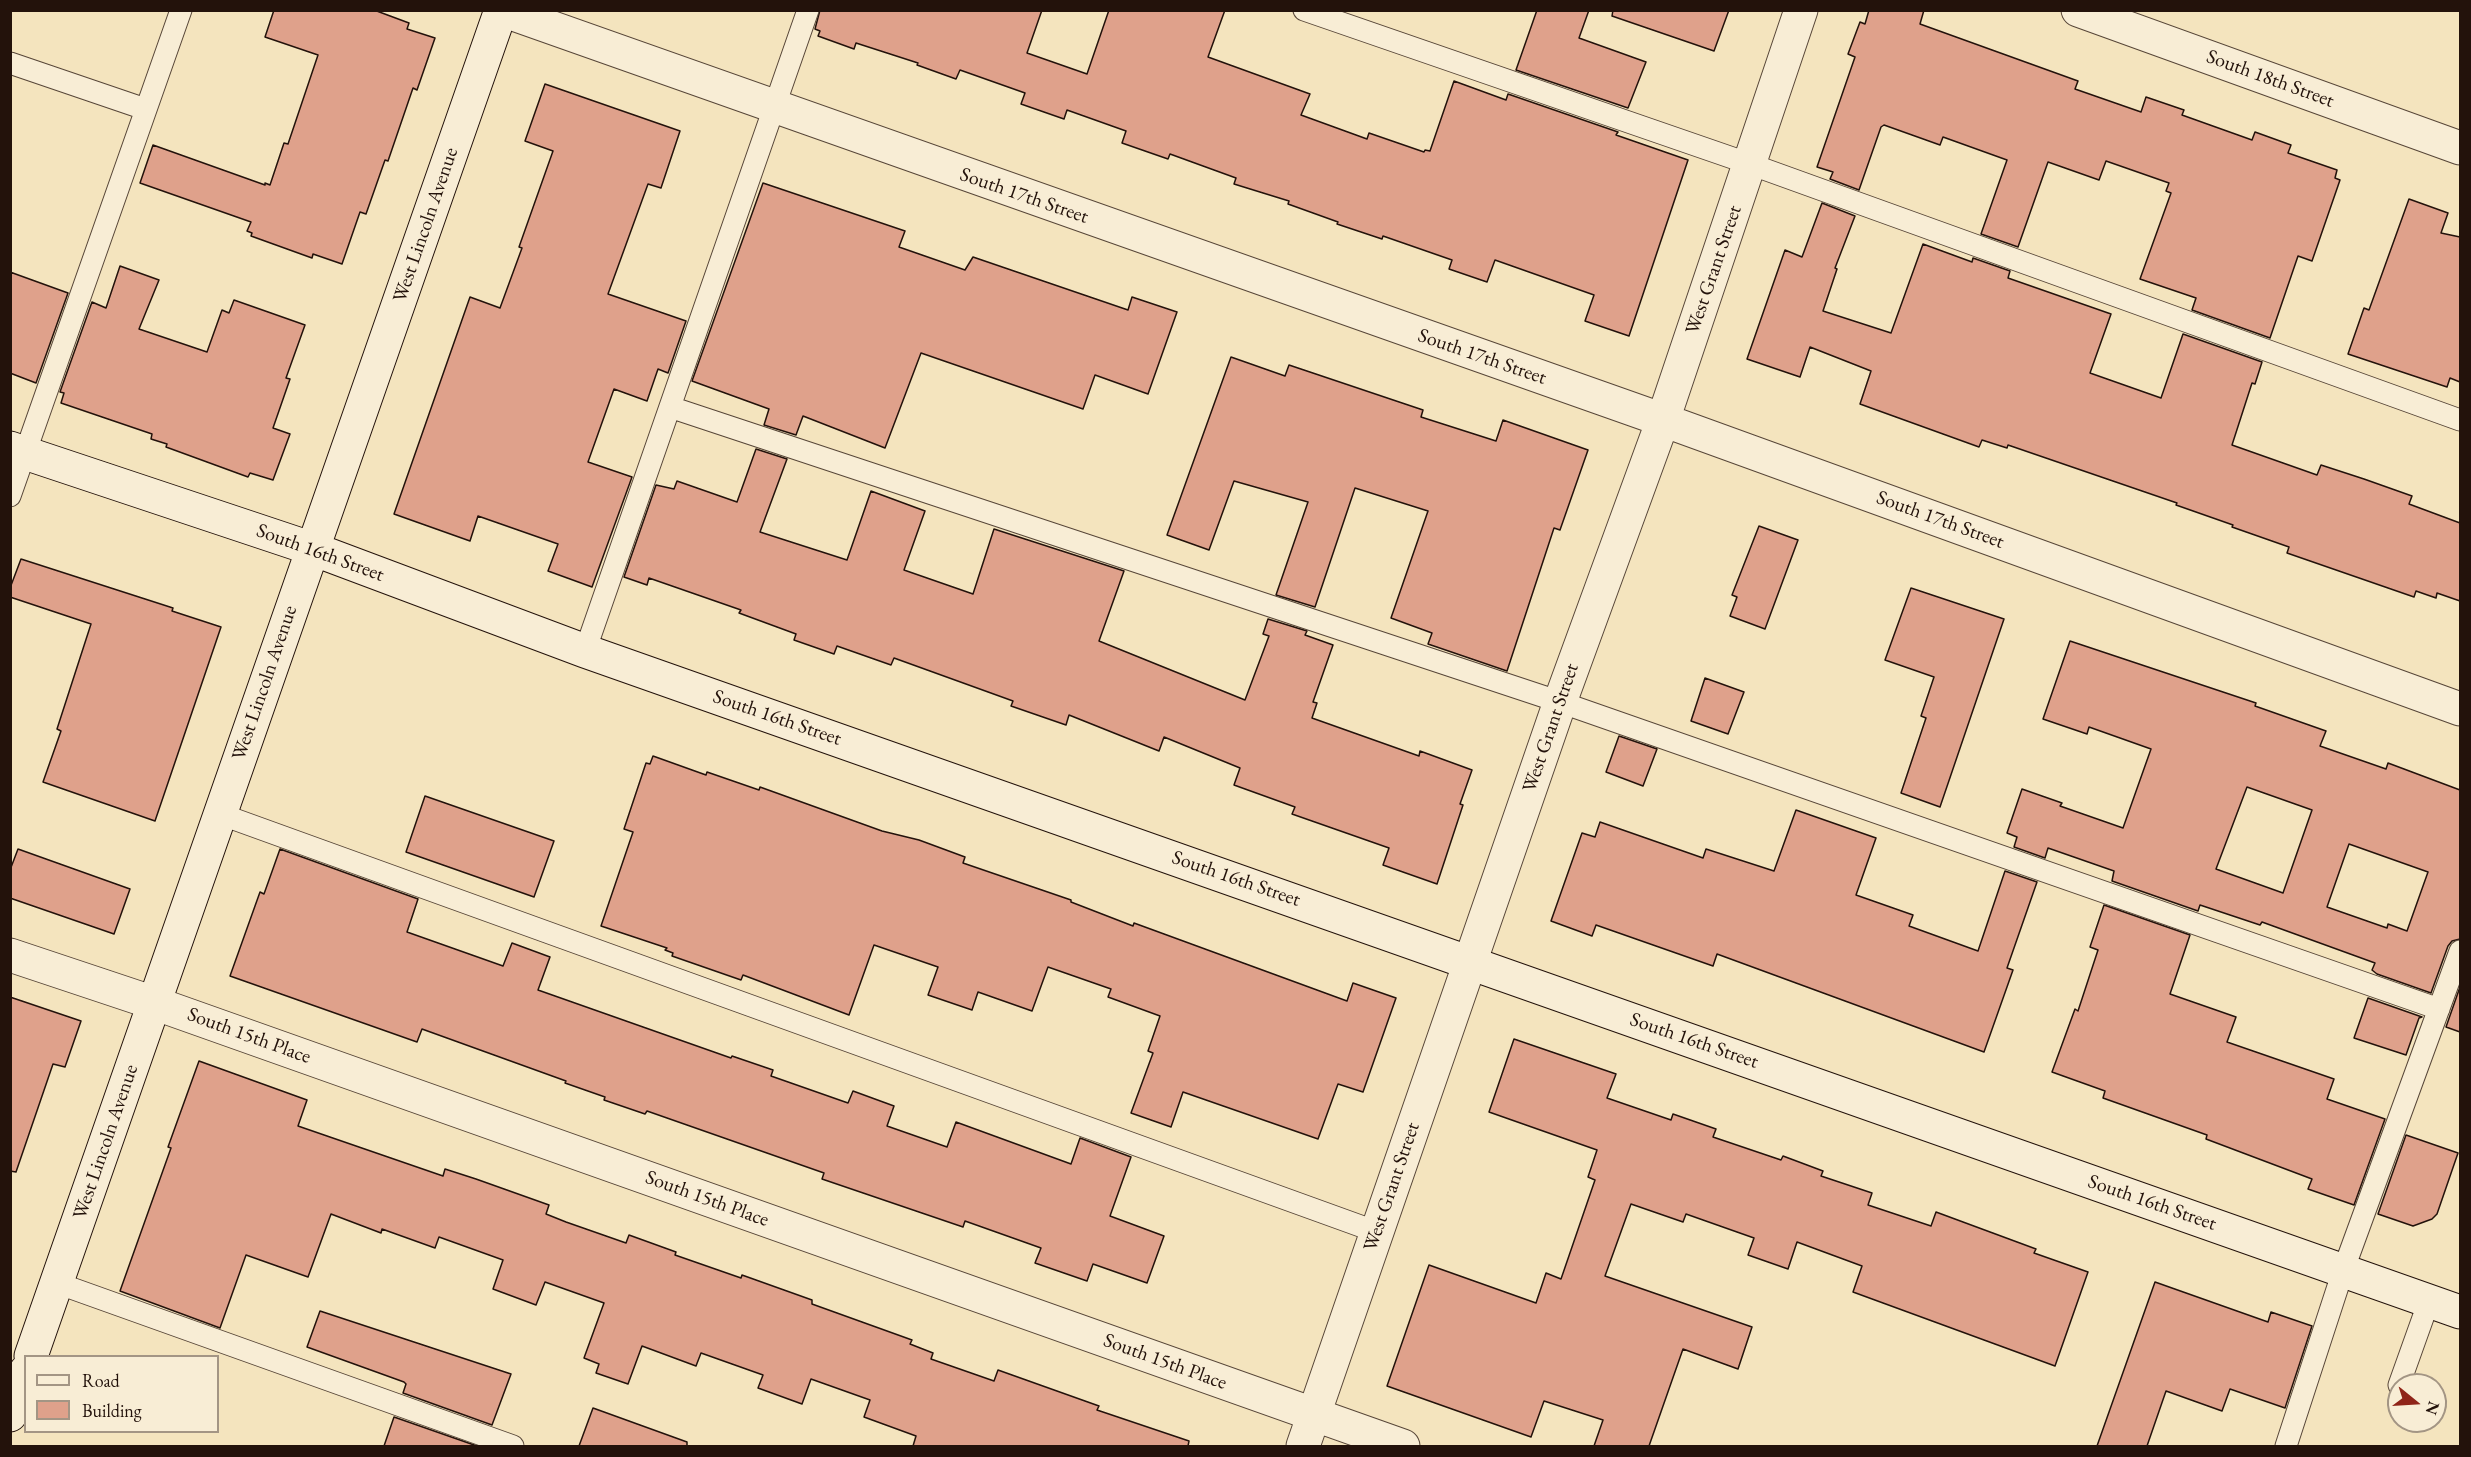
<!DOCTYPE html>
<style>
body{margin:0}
#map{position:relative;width:2471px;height:1457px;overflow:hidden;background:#f4e4be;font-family:"EB Garamond",serif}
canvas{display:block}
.frame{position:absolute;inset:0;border:12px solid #23120b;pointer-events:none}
.legend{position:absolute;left:24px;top:1355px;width:195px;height:78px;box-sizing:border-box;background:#f8edd5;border:2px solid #a39584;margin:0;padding:8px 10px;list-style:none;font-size:18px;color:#23120b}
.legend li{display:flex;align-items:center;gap:12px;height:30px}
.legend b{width:30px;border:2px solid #a39584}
.north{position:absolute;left:2387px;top:1373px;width:60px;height:60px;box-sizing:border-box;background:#f8edd5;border:2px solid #a39584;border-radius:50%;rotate:108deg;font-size:16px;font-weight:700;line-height:24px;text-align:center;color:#23120b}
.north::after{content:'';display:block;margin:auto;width:21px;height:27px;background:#8f2418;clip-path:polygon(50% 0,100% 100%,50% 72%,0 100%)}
</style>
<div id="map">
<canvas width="2471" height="1457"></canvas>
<div class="frame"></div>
<ul class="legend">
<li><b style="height:8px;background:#f8edd5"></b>Road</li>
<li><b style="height:16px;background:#dfa18b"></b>Building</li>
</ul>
<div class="north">N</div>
</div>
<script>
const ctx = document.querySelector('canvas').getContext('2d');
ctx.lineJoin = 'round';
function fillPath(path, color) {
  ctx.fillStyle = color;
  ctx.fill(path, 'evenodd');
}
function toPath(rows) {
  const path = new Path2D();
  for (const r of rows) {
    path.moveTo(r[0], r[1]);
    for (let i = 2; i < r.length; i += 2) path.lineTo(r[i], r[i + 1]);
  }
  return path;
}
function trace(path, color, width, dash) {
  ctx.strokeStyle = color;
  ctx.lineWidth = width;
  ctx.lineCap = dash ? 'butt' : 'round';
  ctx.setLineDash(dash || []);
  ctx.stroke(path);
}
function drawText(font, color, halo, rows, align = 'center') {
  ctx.font = font + ' "EB Garamond",serif';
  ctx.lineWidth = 5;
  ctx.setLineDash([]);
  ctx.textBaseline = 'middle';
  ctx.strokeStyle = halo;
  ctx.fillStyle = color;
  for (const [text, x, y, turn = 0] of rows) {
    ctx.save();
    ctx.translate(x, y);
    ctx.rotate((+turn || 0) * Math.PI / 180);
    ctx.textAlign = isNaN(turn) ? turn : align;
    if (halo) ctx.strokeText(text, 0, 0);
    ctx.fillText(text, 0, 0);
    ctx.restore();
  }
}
const building = toPath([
 [274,10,374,10,409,23,407,29,435,38,417,90,413,88,388,161,385,160,366,214,360,212,342,264,313,254,312,258,251,236,252,233,247,231,251,222,140,183,153,145,265,185,265,183,270,185,284,143,288,144,318,55,265,37,274,10],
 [820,10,1042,10,1027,53,1087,74,1109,10,1225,10,1208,57,1310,94,1301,115,1367,139,1369,133,1424,152,1425,150,1430,151,1454,81,1506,100,1508,94,1618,132,1616,135,1688,160,1629,336,1585,321,1594,295,1495,260,1487,282,1449,269,1452,260,1383,236,1382,239,1337,224,1338,222,1288,204,1289,201,1234,184,1236,178,1170,154,1168,159,1122,143,1126,131,1067,110,1064,119,1021,104,1025,93,960,70,956,79,917,65,918,63,856,43,854,49,818,36,820,31,815,29,820,10],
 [1537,10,1589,10,1579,38,1646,62,1628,108,1516,70,1537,10],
 [1613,10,1729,10,1714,51,1612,16,1613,10],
 [1869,10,1924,10,1920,24,2078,81,2075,89,2141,112,2146,97,2184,110,2182,115,2252,140,2255,132,2291,145,2288,153,2337,170,2335,178,2340,180,2312,261,2298,256,2270,338,2192,310,2196,298,2140,279,2171,193,2166,191,2169,183,2106,161,2099,180,2048,162,2018,247,1981,234,2007,160,1943,137,1940,145,1884,125,1881,127,1859,190,1830,179,1833,172,1817,167,1855,57,1848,54,1860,22,1865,24,1869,10],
 [545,84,680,131,661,188,648,184,608,294,686,321,668,373,658,369,647,401,614,389,588,462,632,477,592,587,548,571,558,544,478,516,470,541,394,514,470,297,500,308,522,248,519,247,553,151,525,141,545,84],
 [763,183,905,231,899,247,965,270,973,257,1128,310,1132,297,1177,312,1148,394,1095,375,1083,409,921,353,885,448,803,416,796,435,764,425,769,409,692,381,763,183],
 [2409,199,2448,213,2441,233,2460,237,2460,382,2450,378,2447,387,2348,354,2364,308,2369,310,2409,199],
 [1822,203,1855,216,1835,268,1837,269,1823,311,1891,333,1923,244,1972,262,1973,258,2010,271,2008,278,2111,314,2090,373,2161,398,2183,334,2262,362,2255,384,2252,383,2232,445,2317,475,2321,465,2364,479,2412,496,2409,504,2460,523,2460,601,2437,593,2436,598,2416,591,2414,597,2287,553,2289,547,2232,527,2233,525,2176,505,2177,503,2008,445,2007,448,1982,440,1979,447,1860,404,1871,371,1810,347,1800,377,1747,359,1785,250,1802,257,1822,203],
 [120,266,159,280,139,329,207,352,222,310,229,313,234,300,305,325,286,378,290,379,273,428,290,434,273,480,250,473,248,477,166,447,167,444,151,439,152,434,61,403,64,393,60,392,92,302,106,308,120,266],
 [10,272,68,293,36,383,10,373,10,272],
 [1231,357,1285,376,1289,365,1423,410,1421,417,1496,441,1503,420,1588,450,1560,530,1554,528,1507,671,1428,644,1432,633,1391,618,1428,511,1355,488,1315,607,1276,595,1308,502,1234,481,1209,550,1167,535,1231,357],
 [756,449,787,459,760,532,847,560,871,491,925,511,904,570,973,594,994,529,1124,571,1099,641,1245,700,1269,636,1263,634,1268,619,1307,631,1305,635,1333,645,1313,702,1317,703,1312,718,1419,756,1420,751,1472,770,1460,804,1463,805,1437,884,1383,865,1389,848,1292,814,1295,807,1234,785,1240,768,1164,737,1159,751,1069,715,1066,725,1011,706,1013,701,894,658,891,665,837,646,834,654,794,640,796,634,739,613,741,610,649,578,647,585,624,577,656,485,674,489,677,481,737,502,756,449],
 [1759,526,1798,540,1765,629,1730,616,1737,597,1732,595,1759,526],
 [21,559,173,608,172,611,221,627,155,821,43,782,61,731,57,729,91,624,10,597,10,588,21,559],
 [1911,588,2004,619,1940,807,1901,793,1926,718,1921,716,1934,677,1885,660,1911,588],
 [2070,641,2256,703,2255,706,2326,731,2320,746,2386,769,2388,763,2460,790,2460,939,2452,941,2448,946,2431,993,2377,974,2372,970,2375,963,2262,922,2260,925,2200,905,2198,911,2112,881,2114,871,2048,848,2045,858,2014,847,2017,837,2007,833,2022,789,2062,803,2060,806,2123,828,2151,749,2089,727,2087,734,2043,719,2070,641],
 [2247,787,2312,810,2283,893,2216,869,2247,787],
 [2349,844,2428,872,2407,931,2388,924,2387,928,2327,907,2349,844],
 [1705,678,1744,692,1728,734,1691,721,1705,678],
 [1619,736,1657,749,1643,786,1606,772,1619,736],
 [653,756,706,775,707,772,759,790,760,787,882,831,919,840,965,857,963,863,1071,900,1071,902,1133,926,1134,923,1347,1001,1353,983,1396,998,1363,1092,1338,1084,1318,1139,1183,1092,1171,1127,1131,1113,1153,1053,1148,1051,1160,1016,1108,997,1111,989,1048,967,1032,1011,978,992,972,1010,928,995,938,967,874,945,849,1015,743,975,741,980,672,956,673,953,665,950,667,948,601,926,633,832,624,829,646,763,650,764,653,756],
 [425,796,554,841,534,897,406,852,425,796],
 [1796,810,1876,838,1856,895,1913,915,1909,926,1978,951,2005,871,2037,882,2007,968,2013,970,1984,1052,1717,954,1713,966,1596,925,1592,936,1551,921,1582,833,1595,837,1600,822,1703,858,1706,849,1774,871,1796,810],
 [18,849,130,889,114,934,10,898,10,870,18,849],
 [280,849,418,899,407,932,503,966,512,943,550,957,538,990,731,1058,732,1056,773,1070,771,1076,848,1103,853,1091,894,1106,887,1126,947,1147,956,1122,1071,1164,1080,1138,1131,1157,1110,1216,1164,1236,1147,1283,1093,1264,1087,1281,1035,1263,1041,1248,965,1221,963,1227,822,1179,824,1173,647,1111,645,1114,604,1100,605,1097,565,1083,566,1081,422,1029,417,1042,230,976,260,892,264,894,280,849],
 [2104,905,2190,935,2170,994,2236,1017,2227,1042,2334,1079,2327,1099,2385,1119,2354,1205,2308,1189,2312,1179,2206,1139,2207,1135,2103,1098,2105,1091,2052,1072,2075,1009,2078,1011,2098,950,2090,947,2104,905],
 [2460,987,2460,1032,2446,1027,2460,987],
 [10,997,81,1021,65,1067,53,1064,16,1172,10,1171,10,997],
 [2368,998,2422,1017,2419,1018,2406,1055,2354,1038,2368,998],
 [1514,1039,1616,1074,1607,1098,1671,1120,1673,1114,1716,1129,1713,1137,1781,1160,1783,1156,1823,1171,1821,1176,1872,1193,1868,1205,1931,1226,1936,1212,2036,1249,2034,1253,2088,1272,2055,1366,1853,1292,1862,1266,1797,1242,1788,1269,1748,1255,1754,1238,1686,1214,1683,1222,1631,1204,1605,1276,1752,1327,1738,1369,1683,1349,1649,1446,1594,1446,1603,1420,1544,1401,1531,1437,1387,1386,1429,1265,1536,1303,1546,1273,1561,1279,1595,1180,1588,1177,1597,1150,1489,1112,1514,1039],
 [199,1061,307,1100,298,1126,443,1176,445,1169,476,1179,549,1205,546,1214,566,1222,626,1243,629,1235,676,1252,675,1255,741,1278,742,1275,812,1300,812,1304,912,1340,910,1344,933,1353,931,1359,994,1381,998,1370,1099,1406,1097,1410,1189,1441,1188,1446,913,1446,916,1436,864,1417,870,1400,811,1379,802,1404,758,1388,763,1375,701,1353,696,1366,642,1346,628,1384,596,1373,599,1364,584,1358,604,1303,545,1282,536,1305,493,1289,503,1260,439,1237,435,1248,382,1229,381,1233,331,1214,308,1277,246,1255,220,1328,120,1291,171,1148,168,1147,199,1061],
 [2406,1135,2458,1153,2437,1214,2432,1219,2413,1226,2378,1214,2406,1135],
 [2155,1282,2268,1322,2271,1312,2312,1326,2285,1408,2230,1389,2222,1411,2166,1391,2147,1446,2097,1446,2155,1282],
 [320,1311,511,1374,492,1425,403,1393,406,1384,404,1382,307,1347,320,1311],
 [593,1408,687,1442,687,1446,579,1446,593,1408],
 [394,1417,477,1446,384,1446,394,1417]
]);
const lane = toPath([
 [1304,10,1750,164,2460,420],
 [10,63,145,109],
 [670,407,1560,702,2439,1009],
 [10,496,181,10],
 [585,651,808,10],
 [220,814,1377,1232],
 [57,1283,513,1446],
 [2399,1385,2429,1301],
 [2286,1446,2343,1271,2460,951]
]);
const street = toPath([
 [502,10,1663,420,2460,709],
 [2078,10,2460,148],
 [10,955,154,1003,1403,1446],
 [1303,1446,1560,702,1663,420,1801,10]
]);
const secondary = toPath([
 [10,448,313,549,585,651,2460,1312],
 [31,1356,501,10],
 [10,1415,26,1371]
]);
const streetNames = [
 ["South 18th Street",2270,79,20],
 ["South 17th Street",1024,196,19],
 ["West Lincoln Avenue",426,225,-71],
 ["West Grant Street",1714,270,-71],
 ["South 17th Street",1482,357,19],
 ["South 17th Street",1940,520,20],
 ["South 16th Street",320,553,20],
 ["West Lincoln Avenue",265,683,-71],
 ["South 16th Street",777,718,19],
 ["West Grant Street",1551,728,-71],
 ["South 16th Street",1236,879,19],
 ["South 15th Place",249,1036,20],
 ["South 16th Street",1694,1041,19],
 ["West Lincoln Avenue",106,1142,-71],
 ["West Grant Street",1392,1187,-71],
 ["South 15th Place",707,1199,20],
 ["South 16th Street",2152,1203,19],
 ["South 15th Place",1165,1362,20]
];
fillPath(building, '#dfa18b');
trace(building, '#23120b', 1.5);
trace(lane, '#574638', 23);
trace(street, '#574638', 35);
trace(secondary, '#23120b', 35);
trace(lane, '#f8edd5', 21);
trace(street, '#f8edd5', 33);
trace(secondary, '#f8edd5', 33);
drawText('20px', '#23120b', '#f8edd5', streetNames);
</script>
